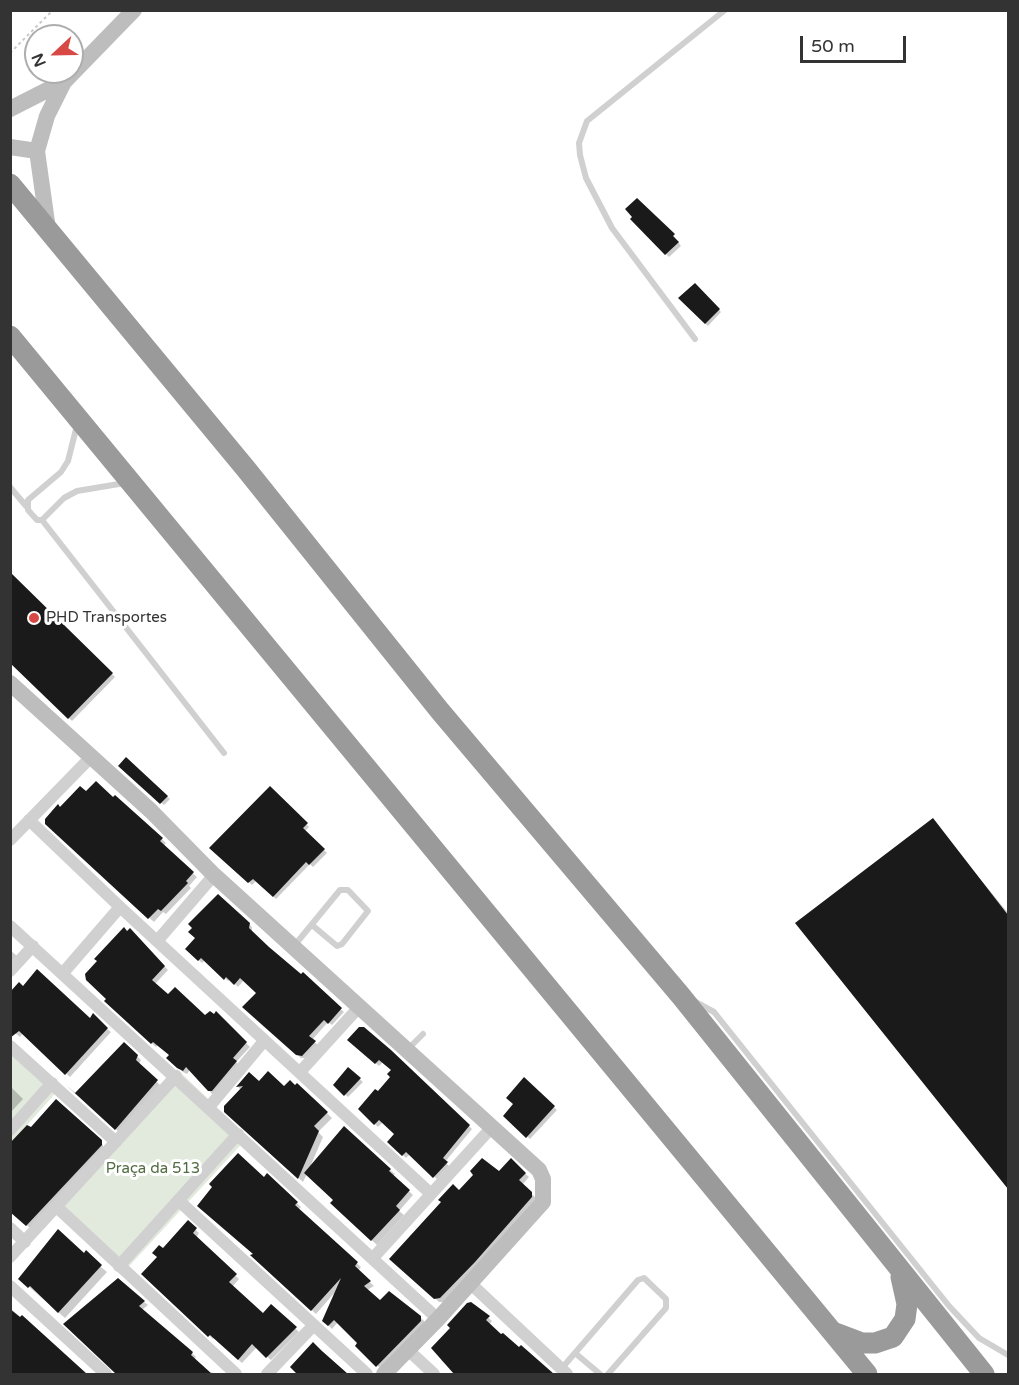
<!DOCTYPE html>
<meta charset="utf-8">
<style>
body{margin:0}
#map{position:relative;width:1019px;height:1385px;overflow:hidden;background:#fff;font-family:"Varela Round",sans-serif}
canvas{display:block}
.frame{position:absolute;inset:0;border:12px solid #333;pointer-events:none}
.north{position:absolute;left:24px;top:24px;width:60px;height:60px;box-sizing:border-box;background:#fff;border:2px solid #adadad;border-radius:50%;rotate:248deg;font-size:16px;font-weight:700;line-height:24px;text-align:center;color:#333}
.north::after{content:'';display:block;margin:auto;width:21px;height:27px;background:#d84946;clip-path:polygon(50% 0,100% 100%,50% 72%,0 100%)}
.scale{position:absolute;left:800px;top:36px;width:106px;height:27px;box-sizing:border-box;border:3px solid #333;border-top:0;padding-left:8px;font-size:18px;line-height:21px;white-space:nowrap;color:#333;-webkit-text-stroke:4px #fff;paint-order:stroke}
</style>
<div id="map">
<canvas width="1019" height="1385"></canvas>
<div class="frame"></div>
<div class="north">N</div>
<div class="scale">50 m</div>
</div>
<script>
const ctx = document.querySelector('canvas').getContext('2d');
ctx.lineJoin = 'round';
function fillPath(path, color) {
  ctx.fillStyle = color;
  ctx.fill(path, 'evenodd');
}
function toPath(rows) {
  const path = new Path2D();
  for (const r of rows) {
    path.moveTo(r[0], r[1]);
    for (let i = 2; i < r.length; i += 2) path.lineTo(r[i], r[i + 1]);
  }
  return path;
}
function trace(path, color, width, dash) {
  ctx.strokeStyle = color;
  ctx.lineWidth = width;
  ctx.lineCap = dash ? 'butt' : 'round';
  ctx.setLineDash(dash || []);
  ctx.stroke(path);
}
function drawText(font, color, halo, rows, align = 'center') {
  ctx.font = font + ' "Varela Round",sans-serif';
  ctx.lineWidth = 6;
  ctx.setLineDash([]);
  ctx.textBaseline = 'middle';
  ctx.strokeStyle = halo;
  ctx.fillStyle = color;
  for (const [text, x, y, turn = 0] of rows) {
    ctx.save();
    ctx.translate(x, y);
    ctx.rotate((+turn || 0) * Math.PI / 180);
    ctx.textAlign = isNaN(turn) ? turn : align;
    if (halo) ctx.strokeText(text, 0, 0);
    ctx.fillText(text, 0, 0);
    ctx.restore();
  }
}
const green = toPath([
 [10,1039,61,1087,11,1143,10,1143],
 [177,1069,248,1137,121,1275,51,1210]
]);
const shadow = toPath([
 [632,219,669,229,681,246,669,257],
 [695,285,721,312,708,326,680,298],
 [10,574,115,677,72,721,10,661],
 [126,759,170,799,164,805,120,766],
 [80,788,86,793,113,800,116,797,166,843,163,846,197,877,189,886,191,888,166,914,163,912,154,922,51,828,46,820],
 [270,788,309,827,305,831,327,853,313,867,310,864,276,899,257,880,252,885,211,848],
 [932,820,1008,913,1008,1187,798,924],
 [219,896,252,927,252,933,344,1012,332,1025,328,1022,312,1040,318,1045,305,1058,301,1058,244,1007,257,993,244,980,238,987,230,979,228,981,205,960,202,963,187,949,197,939],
 [130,930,168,970,155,984,168,996,205,1017,216,1013,250,1047,236,1062,240,1066,213,1095,190,1070,187,1074,183,1072,168,1058,171,1055,158,1045,156,1047,110,1005],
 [10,950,17,956,10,963],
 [92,1017,111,1032,70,1077,23,1033,20,1037,10,1029,91,1021],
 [349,1040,390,1051,472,1129,445,1162,449,1166,437,1179,410,1154,406,1158,389,1142,396,1134,383,1122,378,1127,360,1109,378,1093,392,1077,393,1070,383,1062,379,1066],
 [124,1044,141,1060,139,1064,160,1085,120,1133,76,1093],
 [348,1069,363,1082,348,1097,335,1085],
 [249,1074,260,1083,284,1088,297,1085,332,1118,318,1132,323,1137,310,1167,390,1170,395,1174,393,1176,413,1195,399,1211,404,1215,377,1245,332,1203,335,1200,307,1174,303,1182,231,1116,241,1090,238,1087],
 [524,1080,557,1110,530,1139,505,1116,515,1104],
 [10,1086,23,1099,10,1113],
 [101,1141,104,1148,30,1228,10,1211],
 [511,1161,529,1177,522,1185,536,1198,444,1302,439,1302,392,1259,459,1192,499,1173],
 [267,1175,301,1207,298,1210,361,1267,358,1271,374,1286,367,1290,380,1303,420,1317,424,1321,424,1326,381,1369,357,1346,359,1343,338,1322,332,1329,324,1321,336,1291,316,1314,253,1256,264,1179],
 [188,1223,199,1233,196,1238,239,1279,232,1287,263,1315,271,1306,299,1332,271,1360,257,1347,242,1363,214,1338,213,1339,143,1274],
 [58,1231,107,1272,65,1318,20,1279],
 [144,1302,148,1305,142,1310,192,1353,196,1357,194,1360,209,1374,211,1372,214,1374,116,1374,113,1368,66,1324],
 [475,1305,492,1321,489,1325,519,1349,521,1347,552,1374,456,1374,441,1360],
 [10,1308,84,1374,10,1374],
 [313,1344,345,1374,299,1374,295,1371]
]);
const building = toPath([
 [637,198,675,234,673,236,679,242,665,255,630,219,632,217,625,209],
 [695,283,720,309,705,324,678,298],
 [10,572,113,673,68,719,10,663],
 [126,757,168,796,160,804,118,766],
 [96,781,113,797,115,795,163,838,160,841,194,872,186,881,188,883,161,911,158,909,148,919,45,824,45,819,58,804,60,807,80,786,86,791],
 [270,786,308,823,303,828,325,849,309,865,306,862,273,897,253,879,248,883,209,848],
 [933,818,1008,915,1008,1189,795,923],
 [218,894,250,923,249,928,269,947,301,974,303,972,342,1008,328,1024,324,1020,309,1036,316,1041,302,1056,296,1055,242,1007,256,993,240,978,234,985,226,977,224,980,201,958,198,961,185,949,195,938,188,932,192,928,188,924],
 [124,927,127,931,130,928,165,966,152,980,168,994,175,987,205,1015,210,1011,214,1014,216,1011,247,1042,233,1058,237,1061,212,1091,208,1091,186,1067,183,1071,177,1068,166,1058,169,1055,153,1042,151,1044,104,1001,106,999,86,980,85,974,97,961,94,959],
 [37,969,90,1018,93,1013,108,1028,65,1075,19,1031,10,1038,10,992,19,982,23,986],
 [359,1027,364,1027,391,1050,470,1125,443,1158,448,1162,433,1178,406,1152,402,1156,387,1142,394,1134,379,1120,374,1125,358,1109,375,1089,378,1091,390,1077,387,1074,391,1070,379,1060,375,1064,347,1040],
 [124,1042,138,1055,136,1060,158,1080,115,1130,66,1085,75,1093],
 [348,1067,361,1078,344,1096,333,1085],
 [268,1071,284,1086,290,1080,295,1085,297,1083,328,1112,314,1126,319,1131,298,1179,224,1112,224,1106,243,1086,236,1087,249,1072,259,1081],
 [524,1077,555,1106,526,1138,503,1116,513,1104,506,1098],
 [56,1099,102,1140,102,1145,26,1226,10,1212,10,1143,27,1125,31,1127],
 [344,1126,391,1169,389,1171,410,1190,396,1206,400,1210,371,1241,330,1203,333,1200,304,1173],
 [238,1153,264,1177,267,1173,298,1202,295,1205,358,1262,355,1266,371,1281,364,1286,380,1300,389,1291,421,1316,421,1321,376,1367,355,1346,357,1343,334,1320,328,1326,322,1321,341,1278,311,1311,250,1255,253,1254,197,1206,212,1187,209,1184],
 [482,1158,499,1171,511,1158,526,1173,519,1180,532,1192,532,1197,475,1262,440,1298,434,1299,389,1259,441,1202,438,1200,453,1184,459,1190,473,1175,470,1171],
 [188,1220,197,1228,193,1233,237,1274,229,1282,263,1313,271,1304,297,1327,266,1358,252,1344,238,1360,210,1335,208,1337,141,1274,157,1257,152,1253,159,1245,163,1248],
 [58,1229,84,1253,86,1250,102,1265,58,1313,30,1286,28,1288,18,1279],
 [118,1278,145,1301,139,1306,193,1352,191,1355,212,1374,116,1374,63,1324],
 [471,1302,490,1316,486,1320,501,1334,503,1333,519,1347,521,1345,554,1374,454,1374,431,1348,450,1328,447,1325,467,1303],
 [10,1309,20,1317,22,1315,87,1374,10,1374],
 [313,1342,322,1351,348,1374,297,1374,290,1367]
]);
const path = toPath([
 [10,53,53,10]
]);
const lane = toPath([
 [695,339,612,228,586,178,580,155,579,143,587,121,725,10],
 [77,425,68,461,61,472,28,500,28,510,37,520,42,520,64,498,77,491,125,483],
 [10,487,26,506],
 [42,520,224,753],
 [294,946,340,890,348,890,368,911,342,944,337,946,312,925],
 [692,1000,714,1012,949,1306,979,1338,1008,1355],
 [408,1049,423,1034],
 [575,1353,600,1374],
 [562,1368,638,1280,644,1278,666,1299,666,1308,608,1374]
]);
const street = toPath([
 [29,820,120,907,430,1193],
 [10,840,91,757],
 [10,926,438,1319],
 [158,940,214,875],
 [10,971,33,946],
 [63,973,120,907],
 [10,1046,116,1142],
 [300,1072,360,1006],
 [209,1107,264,1041],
 [10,1130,52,1083],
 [178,1200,367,1374],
 [58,1208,236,1374],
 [10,1228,25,1242],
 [10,1257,176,1076],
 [373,1258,492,1127],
 [119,1266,238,1134],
 [470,1283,567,1374],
 [10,1286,106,1374],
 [407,1349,434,1374],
 [267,1374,312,1327]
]);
const secondary = toPath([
 [10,109,65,81,134,10],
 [10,147,37,151],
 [48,229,37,151,47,116,64,82],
 [10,683,151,811,214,875,539,1170,543,1179,543,1202,438,1319,384,1374]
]);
const highway = toPath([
 [10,184,246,469,440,711,681,996,984,1374],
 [10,336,867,1374],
 [833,1332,862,1343,875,1343,893,1337,905,1319,907,1304,901,1277]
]);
const markers = [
 [34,618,6,"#d84946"]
];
const poiNames = [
 ["PHD Transportes",46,618]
];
const parkNames = [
 ["Praça da 513",153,1169]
];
fillPath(green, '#e2e9dd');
fillPath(shadow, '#0003');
fillPath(building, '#1a1a1a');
trace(path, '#cacaca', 2, [3, 3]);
trace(lane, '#d0d0d0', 6);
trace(street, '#d0d0d0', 12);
trace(secondary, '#bdbdbd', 16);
trace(highway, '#9a9a9a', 21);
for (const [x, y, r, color] of markers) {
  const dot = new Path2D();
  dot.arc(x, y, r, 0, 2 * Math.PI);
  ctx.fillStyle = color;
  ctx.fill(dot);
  trace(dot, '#fff', 2);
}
drawText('15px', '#333', '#fff', poiNames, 'left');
drawText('15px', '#526c43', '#fff', parkNames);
</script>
